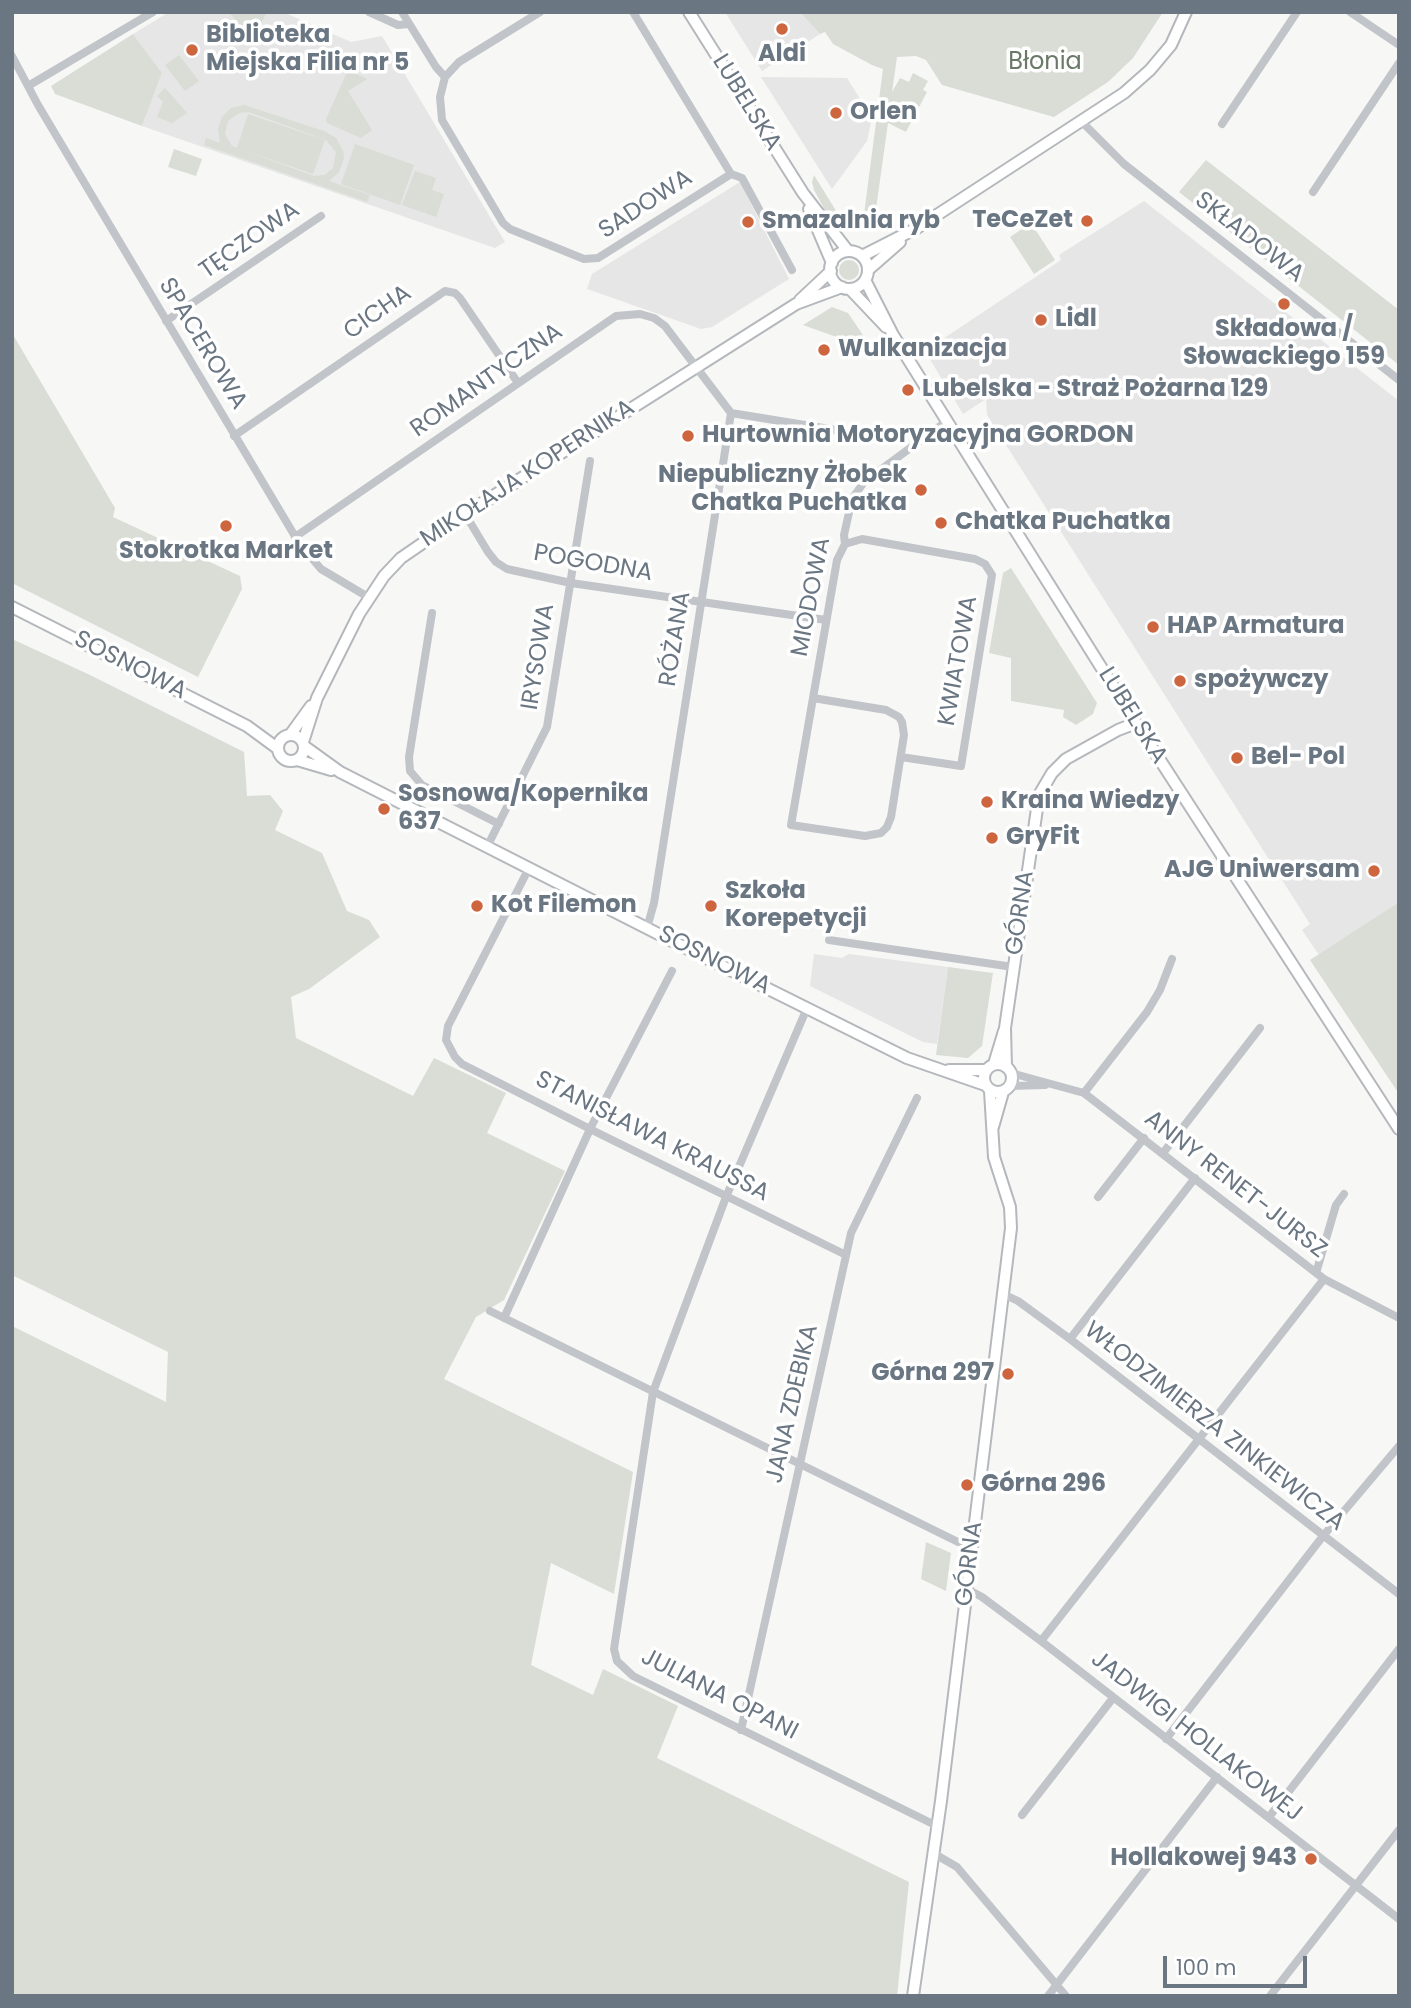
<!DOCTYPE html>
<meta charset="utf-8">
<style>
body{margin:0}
#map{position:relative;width:1411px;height:2008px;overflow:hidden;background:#f7f7f5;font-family:Poppins,sans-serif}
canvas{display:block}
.frame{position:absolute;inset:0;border:14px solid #6a7682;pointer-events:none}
.scale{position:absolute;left:1163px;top:1956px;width:144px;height:32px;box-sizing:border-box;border:4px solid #6a7682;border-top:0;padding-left:9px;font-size:21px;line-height:24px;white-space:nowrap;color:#6a7682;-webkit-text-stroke:5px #fff;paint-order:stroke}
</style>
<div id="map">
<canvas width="1411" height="2008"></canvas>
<div class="frame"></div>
<div class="scale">100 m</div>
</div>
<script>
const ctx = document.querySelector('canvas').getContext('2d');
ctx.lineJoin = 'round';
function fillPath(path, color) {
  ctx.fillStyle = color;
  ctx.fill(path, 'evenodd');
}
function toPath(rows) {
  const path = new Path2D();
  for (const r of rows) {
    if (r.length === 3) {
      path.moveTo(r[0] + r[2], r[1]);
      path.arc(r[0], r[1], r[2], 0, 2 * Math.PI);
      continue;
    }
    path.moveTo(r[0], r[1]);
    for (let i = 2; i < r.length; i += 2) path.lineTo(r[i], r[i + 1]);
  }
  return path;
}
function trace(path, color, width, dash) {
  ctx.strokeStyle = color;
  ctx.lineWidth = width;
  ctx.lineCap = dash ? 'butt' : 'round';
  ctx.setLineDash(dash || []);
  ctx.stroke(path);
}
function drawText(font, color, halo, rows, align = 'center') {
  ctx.font = font + ' Poppins,sans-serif';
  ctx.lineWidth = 7;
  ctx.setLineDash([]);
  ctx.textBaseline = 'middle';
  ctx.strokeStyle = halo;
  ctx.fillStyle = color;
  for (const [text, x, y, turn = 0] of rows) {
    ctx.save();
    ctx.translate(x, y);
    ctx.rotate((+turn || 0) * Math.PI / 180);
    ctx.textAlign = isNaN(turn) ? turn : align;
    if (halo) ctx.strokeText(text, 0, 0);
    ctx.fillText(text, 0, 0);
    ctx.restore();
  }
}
const built = toPath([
 [169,12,283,12,351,42,382,36,505,242,495,248,142,126,162,73,133,34],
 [725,12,800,12,820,34,762,71],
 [761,77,847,78,872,118,867,141,832,189],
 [740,182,789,279,712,327,701,329,587,289,592,274],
 [1144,201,1399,401,1399,902,1319,955,1302,930,1310,924,987,415,986,399,963,414,925,351,1061,260,1059,255],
 [814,954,842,958,849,954,948,967,937,1044,923,1042,810,986]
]);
const green = toPath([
 [229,12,261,12,266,14,257,31,246,33],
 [800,12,1163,12,1133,58,1108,82,1054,117,942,85,926,60,916,56,897,57,892,92,900,78,909,82,913,73,928,81,923,90,927,92,906,132,888,123,874,223,863,222,883,69,872,65,833,44,825,32,820,34],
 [133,34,162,73,142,126,55,94,51,86],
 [179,55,199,81,185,91,165,65],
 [348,70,367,79,348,91,372,130,361,138,327,123,326,119],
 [165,88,187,113,172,123,157,117,163,102,157,96],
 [244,105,324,131,336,138,343,151,344,158,339,172,329,181,370,195,367,202,204,145,206,138,220,143,218,129,222,117,231,108],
 [249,112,326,140,336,152,333,168,325,175,314,176,232,146,225,134,228,121,239,113],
 [248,114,325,140,313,174,237,148],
 [355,144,414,165,400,205,341,184],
 [174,149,202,159,196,176,168,167],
 [1206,160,1399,310,1399,365,1179,192],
 [415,171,436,178,432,190,444,194,436,217,425,213,426,207,424,213,402,205],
 [814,175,841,219,833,225,814,190,812,182],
 [1031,223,1055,260,1034,274,1010,237],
 [849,270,10],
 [832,307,848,313,873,350,803,325],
 [12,333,115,508,113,517,240,576,242,589,198,677,12,583],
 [1011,568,1097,703,1093,714,1076,725,1063,717,1064,710,1011,701,1011,658,989,653,1003,573],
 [12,639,90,675,244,752,247,796,270,795,283,811,275,830,322,853,347,911,369,920,380,937,309,989,291,997,296,1038,413,1096,434,1058,506,1093,487,1133,565,1171,504,1300,476,1317,444,1379,633,1472,614,1594,551,1563,531,1665,593,1695,603,1669,678,1706,657,1758,909,1882,897,1996,12,1996,12,1326,166,1402,168,1352,12,1275],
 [1399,902,1399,1094,1310,960],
 [948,967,993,973,982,1046,968,1058,936,1055],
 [926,1542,951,1553,946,1591,921,1579]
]);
const street = toPath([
 [369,12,398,25,409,24],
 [402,12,436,67,445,77],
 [540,12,459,62,445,77,440,97,442,120,503,223,510,229,584,259,598,258,731,174],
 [633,12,731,174,742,178,792,270],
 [1350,12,1399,45],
 [12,56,38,105,299,543,321,569,368,597],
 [28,86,153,12],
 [1081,121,1124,164,1399,380],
 [1222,124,1297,12],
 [1313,192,1399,63],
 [166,321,321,216],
 [731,413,848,432],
 [234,436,445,291,455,293,460,298,518,383],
 [465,514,488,552,496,562,507,569,571,583,826,620],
 [295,537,616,316,640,314,654,318,665,326,731,413,654,903,647,928],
 [845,544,862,539,975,559,985,564,992,575,961,766,901,757],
 [432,613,409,757,410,771,422,785,499,824],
 [813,698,886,710,899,717,902,722,904,735,891,817,887,827,881,833,865,836,791,825,813,698,837,560,845,544,844,535,852,499,864,482,947,421],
 [487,847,547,727,590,461],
 [529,868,448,1026,446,1040,455,1057,462,1064,600,1134,846,1255],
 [829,940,1013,967],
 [807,1008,726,1197,653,1392,614,1649,617,1661,633,1676,937,1826],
 [1011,1073,1084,1093,1324,1279,1399,1318],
 [1010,1086,1045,1085],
 [1084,1093,1147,1012,1160,990,1172,959],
 [1163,1153,1260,1028],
 [1098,1197,1144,1138],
 [1316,1273,1336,1205,1344,1194],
 [1003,1294,1018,1301,1070,1339,1399,1594],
 [490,1311,958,1542,972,1546],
 [504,1318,591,1127,672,971],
 [1070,1339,1195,1178],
 [967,1589,982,1597,1041,1641,1399,1919],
 [1041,1641,1324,1279],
 [741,1730,851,1233,917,1098],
 [1166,1739,1323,1536,1399,1446],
 [1022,1815,1113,1698],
 [1269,1817,1399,1649],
 [933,1853,957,1867,1066,1996],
 [1048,1996,1217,1777],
 [1270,1996,1399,1830]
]);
const secondary = toPath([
 [689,12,803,193,848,251],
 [809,209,832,263],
 [849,270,19],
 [862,256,917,228,1124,93,1150,70,1171,45,1186,12],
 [868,270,900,242],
 [865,280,893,335,1136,723,1399,1129],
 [850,289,886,327],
 [800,300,831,271],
 [12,607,247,726,277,748],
 [291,748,13],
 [290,735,311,706],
 [303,742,317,698,359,614,384,576,401,558,465,514,796,304,842,287],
 [304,746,340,772,682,946,907,1058,985,1085],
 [297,760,331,770],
 [998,1078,14],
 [994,1064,1004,1031],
 [1006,1067,1005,1028,1039,795,1052,773,1066,759,1118,730,1136,723],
 [949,1070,986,1070],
 [993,1127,1003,1092],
 [913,1996,941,1801,1011,1228,1010,1207,994,1157,990,1091]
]);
const markers = [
 [782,29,7,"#cd653e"],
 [192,50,7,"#cd653e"],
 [836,113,7,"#cd653e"],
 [1087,221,7,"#cd653e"],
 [748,222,7,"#cd653e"],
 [1284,304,7,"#cd653e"],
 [1041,320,7,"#cd653e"],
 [824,350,7,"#cd653e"],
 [908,390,7,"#cd653e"],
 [688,436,7,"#cd653e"],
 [921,490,7,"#cd653e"],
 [941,523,7,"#cd653e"],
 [226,526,7,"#cd653e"],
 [1153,627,7,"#cd653e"],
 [1180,681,7,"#cd653e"],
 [1237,758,7,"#cd653e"],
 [987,802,7,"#cd653e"],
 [384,809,7,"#cd653e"],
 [992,838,7,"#cd653e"],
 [1374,871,7,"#cd653e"],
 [477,906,7,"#cd653e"],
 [711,906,7,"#cd653e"],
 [1008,1374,7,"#cd653e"],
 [967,1485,7,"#cd653e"],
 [1311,1859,7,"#cd653e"]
];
const poiNames = [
 ["Biblioteka",206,36],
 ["Miejska Filia nr 5",206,64],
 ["Aldi",782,55,"center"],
 ["Orlen",850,113],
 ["TeCeZet",1073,221,"right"],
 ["Smazalnia ryb",762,222],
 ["Lidl",1055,320],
 ["Składowa /",1284,330,"center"],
 ["Słowackiego 159",1284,358,"center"],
 ["Wulkanizacja",838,350],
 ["Lubelska - Straż Pożarna 129",922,390],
 ["Hurtownia Motoryzacyjna GORDON",702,436],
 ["Niepubliczny Żłobek",907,476,"right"],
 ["Chatka Puchatka",907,504,"right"],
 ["Chatka Puchatka",955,523],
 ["Stokrotka Market",226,552,"center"],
 ["HAP Armatura",1167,627],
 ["spożywczy",1194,681],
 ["Bel- Pol",1251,758],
 ["Sosnowa/Kopernika",398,795],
 ["637",398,823],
 ["Kraina Wiedzy",1001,802],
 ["GryFit",1006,838],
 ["AJG Uniwersam",1360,871,"right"],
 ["Szkoła",725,892],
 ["Korepetycji",725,920],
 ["Kot Filemon",491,906],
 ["Górna 297",994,1374,"right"],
 ["Górna 296",981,1485],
 ["Hollakowej 943",1297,1859,"right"]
];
const parkNames = [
 ["Błonia",1045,63]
];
const streetNames = [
 ["LUBELSKA",746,103,58],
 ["SADOWA",646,205,-33],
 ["SKŁADOWA",1249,238,38],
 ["TĘCZOWA",250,241,-35],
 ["CICHA",378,313,-35],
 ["SPACEROWA",202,344,59],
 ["ROMANTYCZNA",487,381,-35],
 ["MIKOŁAJA KOPERNIKA",528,474,-33],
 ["POGODNA",593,564,10],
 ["MIODOWA",812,597,-79],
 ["RÓŻANA",676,639,-81],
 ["IRYSOWA",539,657,-81],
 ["KWIATOWA",959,661,-80],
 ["SOSNOWA",130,666,27],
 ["LUBELSKA",1132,716,58],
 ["GÓRNA",1021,913,-82],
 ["SOSNOWA",714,961,27],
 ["STANISŁAWA KRAUSSA",652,1137,27],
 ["ANNY RENET-JURSZ",1235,1185,38],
 ["JANA ZDEBIKA",793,1404,-77],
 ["WŁODZIMIERZA ZINKIEWICZA",1214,1427,38],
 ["GÓRNA",970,1564,-83],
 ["JULIANA OPANI",719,1695,27],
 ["JADWIGI HOLLAKOWEJ",1196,1737,38]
];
fillPath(built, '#e5e6e5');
fillPath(green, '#d9ddd6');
trace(secondary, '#b4b8bc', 14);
trace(street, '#c1c4c8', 8);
trace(secondary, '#fff', 10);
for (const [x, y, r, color] of markers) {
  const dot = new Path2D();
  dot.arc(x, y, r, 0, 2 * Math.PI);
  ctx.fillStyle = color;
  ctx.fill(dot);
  trace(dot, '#fff', 2.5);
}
drawText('bold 24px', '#6a7682', '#fff', poiNames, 'left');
drawText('24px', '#6b7a68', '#fff', parkNames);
drawText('24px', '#6a7682', '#fff', streetNames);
</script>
